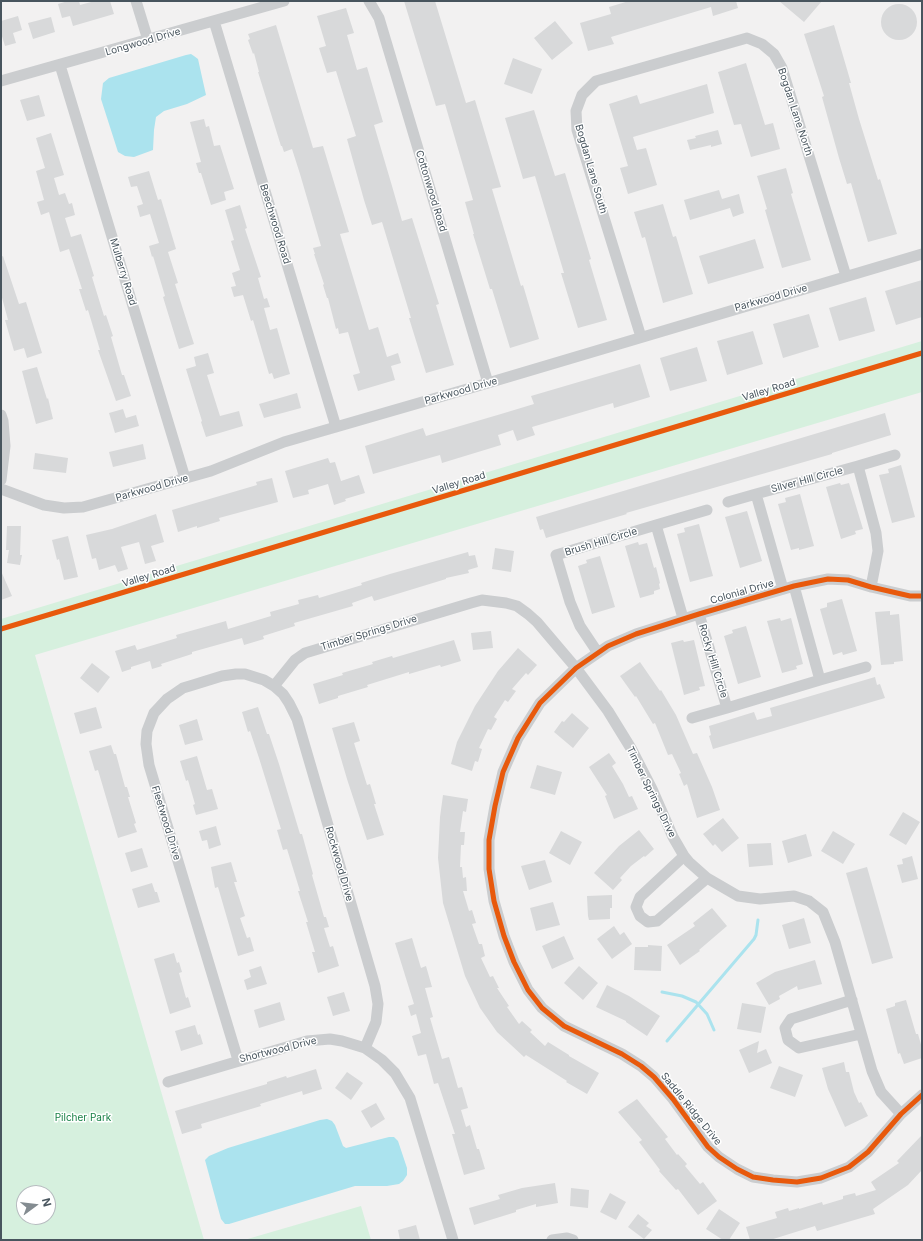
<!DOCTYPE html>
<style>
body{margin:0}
#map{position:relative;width:923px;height:1241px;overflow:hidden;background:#f2f1f1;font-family:Inter,sans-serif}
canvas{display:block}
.frame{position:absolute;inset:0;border:2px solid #48555e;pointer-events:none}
.north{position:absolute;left:16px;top:1185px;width:40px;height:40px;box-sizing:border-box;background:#fff;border:1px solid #b6bbbf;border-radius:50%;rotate:75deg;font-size:11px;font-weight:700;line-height:16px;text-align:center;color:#48555e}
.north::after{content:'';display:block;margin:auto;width:14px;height:18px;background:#848c91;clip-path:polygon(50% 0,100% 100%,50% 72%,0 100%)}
</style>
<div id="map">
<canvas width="923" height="1241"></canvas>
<div class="frame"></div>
<div class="north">N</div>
</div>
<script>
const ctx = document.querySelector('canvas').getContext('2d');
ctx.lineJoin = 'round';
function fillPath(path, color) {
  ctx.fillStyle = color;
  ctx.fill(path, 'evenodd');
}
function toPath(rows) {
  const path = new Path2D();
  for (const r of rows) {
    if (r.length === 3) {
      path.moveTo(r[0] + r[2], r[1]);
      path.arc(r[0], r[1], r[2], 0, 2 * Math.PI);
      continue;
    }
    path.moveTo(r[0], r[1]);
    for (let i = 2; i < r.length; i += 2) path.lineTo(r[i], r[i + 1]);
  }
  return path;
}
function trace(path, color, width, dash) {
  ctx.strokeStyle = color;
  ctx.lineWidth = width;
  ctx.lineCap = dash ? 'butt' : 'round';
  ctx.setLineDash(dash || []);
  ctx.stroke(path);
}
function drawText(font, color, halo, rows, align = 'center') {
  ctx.font = font + ' Inter,sans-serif';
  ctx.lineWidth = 3;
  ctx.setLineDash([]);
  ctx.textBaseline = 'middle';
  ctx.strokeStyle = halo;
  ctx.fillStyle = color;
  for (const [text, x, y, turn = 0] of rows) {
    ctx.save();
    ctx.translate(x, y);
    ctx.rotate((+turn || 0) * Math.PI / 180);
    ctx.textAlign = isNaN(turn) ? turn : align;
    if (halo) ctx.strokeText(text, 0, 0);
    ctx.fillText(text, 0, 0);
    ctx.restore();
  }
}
const green = toPath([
 [922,341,922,392,35,655,204,1240,1,1240,1,619],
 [24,1193,48,1193,48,1217,24,1217],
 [361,1206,371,1240,244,1240]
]);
const water = toPath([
 [191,54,194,56,198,59,206,95,187,104,164,111,156,117,154,130,153,150,134,157,125,156,118,152,101,99,103,83,109,78,186,55],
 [327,1119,332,1121,335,1125,343,1146,346,1148,389,1137,394,1137,398,1141,407,1168,407,1175,403,1181,399,1184,387,1186,355,1186,229,1224,225,1224,221,1219,205,1160,209,1156,228,1148,320,1120]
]);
const stream = toPath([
 [662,992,682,996,696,1002,707,1014,714,1030],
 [667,1041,754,939,756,935,758,920]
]);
const building = toPath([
 [68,1,79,1,80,5,95,1,110,1,114,14,73,26,70,16,62,18,58,4],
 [404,1,435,1,466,103,475,100,501,187,492,189,521,286,523,285,539,339,510,348,492,289,490,289,473,234,474,234,465,202,473,200,445,104,436,106],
 [629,1,736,1,738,8,713,16,711,7,611,37,614,44,588,51,580,23,611,14,609,7],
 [779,1,822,1,804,22],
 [899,22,18],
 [346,8,354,33,347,35,357,70,367,67,383,122,374,125,392,186,402,221,412,218,439,304,436,305,454,365,426,373,409,318,411,318,382,222,372,225,364,200,347,139,356,136,336,71,327,73,319,48,326,46,317,16],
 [18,16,22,30,13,33,16,43,5,46,1,33,1,21],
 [51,17,55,32,33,39,28,23],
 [555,21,573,43,552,60,534,38],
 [276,25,313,148,323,146,349,232,340,234,369,330,378,327,387,357,398,353,401,363,391,366,395,380,358,391,353,375,360,373,348,332,339,334,338,328,336,329,328,298,327,298,323,285,324,284,314,254,315,254,313,248,321,246,300,174,292,149,284,152,282,146,281,146,258,72,259,72,254,53,253,54,248,40,250,39,248,34],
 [834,25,851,83,849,83,859,119,878,180,880,179,897,234,868,242,851,183,847,184,839,158,822,97,824,96,804,34],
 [513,58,542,69,532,94,504,84],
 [746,63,765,125,773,123,780,149,751,157,741,124,734,125,718,72],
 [707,84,714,113,633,137,637,150,646,148,657,185,628,194,620,168,628,166,609,104,637,95,640,104],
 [39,95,45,116,27,121,20,100],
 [534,110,555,176,565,173,591,259,589,260,607,320,578,328,561,273,564,273,535,176,523,179,505,118],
 [204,119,206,127,209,126,214,146,220,145,234,189,224,192,226,200,211,205,201,173,199,173,196,163,201,162,190,122],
 [718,130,722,144,711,147,711,145,690,150,687,140,696,138,695,136],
 [51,133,64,175,54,178,59,195,65,193,69,204,72,203,75,215,65,218,71,237,81,234,94,276,92,277,104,316,106,315,113,336,111,337,122,375,124,375,131,396,116,401,98,350,100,350,88,310,86,311,79,289,82,289,69,249,60,252,49,212,41,215,37,202,44,200,36,171,45,168,36,138],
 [786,168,793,193,791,194,811,260,782,268,765,210,767,209,757,176],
 [149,171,158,200,161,199,176,249,168,252,178,283,175,284,194,344,179,349,163,297,165,296,153,256,152,257,149,246,159,243,150,214,140,217,137,206,143,204,137,186,131,187,128,177],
 [719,190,722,199,739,194,744,213,733,217,730,208,690,220,684,200],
 [663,204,673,237,676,236,693,294,663,303,645,237,642,238,634,212],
 [240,205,247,228,245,229,261,277,258,278,264,299,267,298,270,307,264,308,270,330,277,328,290,374,274,379,272,373,269,374,253,320,251,321,243,295,234,297,231,287,236,286,232,273,240,270,231,241,234,240,225,210],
 [755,239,764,268,708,284,699,256],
 [3,256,19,304,26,302,42,353,27,358,24,348,14,351,5,320,8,320,1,294,1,257],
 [922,280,922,317,896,325,885,291],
 [866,297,875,331,839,341,829,308],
 [809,314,819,347,783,358,773,324],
 [753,331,763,364,727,375,717,341],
 [697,347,707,381,670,391,660,358],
 [208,353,214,373,207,375,220,416,239,411,243,426,206,437,201,422,202,421,186,369,196,366,194,357],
 [640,364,650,397,614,408,613,403,532,427,535,435,517,441,513,430,498,435,501,445,442,463,440,455,373,474,365,446,423,428,426,436,501,414,534,404,531,396],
 [37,367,47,399,48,398,53,419,36,424,22,371],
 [297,393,301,408,264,418,259,404],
 [123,409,126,418,136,415,139,426,115,433,109,413],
 [885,413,891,435,832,453,832,454,626,513,627,514,546,538,543,529,540,530,536,517],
 [143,444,146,459,113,467,109,452],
 [35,453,68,458,66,473,33,469],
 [328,458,330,463,335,462,341,481,359,475,365,493,345,499,346,501,334,505,328,484,308,490,309,494,293,498,285,471],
 [901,465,915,517,892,523,879,475,889,473,888,469],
 [272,478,278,502,219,518,220,521,197,528,197,526,178,532,172,510,257,485,256,482],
 [840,483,841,485,849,483,863,529,855,531,856,534,841,539,826,487],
 [800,494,814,546,799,550,799,548,791,550,778,504,786,502,785,498],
 [747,511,762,561,740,568,725,517],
 [156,514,164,542,151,546,156,561,145,564,139,542,121,547,128,569,118,572,115,565,99,570,96,558,92,559,86,535,112,529],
 [699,524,713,576,690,582,677,534,685,532,684,528],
 [7,526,21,526,20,555,22,555,20,565,7,563,9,550,6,550],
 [68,536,78,577,64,580,59,559,57,560,52,540],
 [638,542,639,545,647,543,654,568,656,567,660,583,659,584,660,589,654,591,654,594,640,598,625,546],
 [495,548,514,551,511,572,492,569],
 [468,552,469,556,475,555,478,567,468,570,469,573,446,578,446,579,374,601,372,596,352,603,353,606,294,623,295,626,263,636,264,639,244,645,242,638,192,652,192,654,161,664,162,666,152,669,150,661,131,667,131,669,122,672,115,651,135,645,137,650,177,638,176,635,226,621,228,629,271,616,270,612,299,604,298,600,318,595,319,598,362,585,361,583,390,574],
 [600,556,615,607,592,614,578,566,587,563,586,560],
 [1,571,12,596,1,600],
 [842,599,857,651,843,655,842,652,833,655,820,609,827,607,827,603],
 [890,611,890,615,899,614,903,661,894,662,894,664,881,665,875,612],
 [780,618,781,621,791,618,803,664,796,666,797,669,782,673,767,621],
 [746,626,761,677,738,684,724,636,733,633,732,630],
 [491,631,493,648,473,650,471,633],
 [454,640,461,661,441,667,440,665,409,674,409,672,367,685,368,687,338,696,338,698,319,704,313,684,343,675,342,673,373,664,372,662,392,656,393,658],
 [683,640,684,642,694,640,705,686,699,687,700,690,684,695,671,643],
 [518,648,537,665,528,675,526,673,512,689,516,691,508,702,505,700,494,717,497,719,491,730,488,729,479,748,482,749,478,762,475,761,472,771,451,764,457,742,475,706,498,671],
 [640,662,660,691,661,690,676,715,693,754,697,753,712,787,720,810,697,818,687,784,684,786,679,774,681,773,672,754,668,755,655,723,653,724,636,696,635,697,620,676],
 [92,663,110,677,98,693,80,678],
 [875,677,877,685,880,684,885,698,713,749,709,736,711,735,709,726,754,712,757,720,772,716,770,708],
 [96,707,102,728,80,734,74,713],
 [258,707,267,734,269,734,279,764,300,834,302,834,313,874,312,875,324,917,326,917,329,927,324,928,330,947,333,946,339,966,318,973,312,952,315,952,306,922,308,922,298,891,300,891,287,849,283,850,277,830,281,829,259,758,250,731,248,732,242,712],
 [572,713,589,728,573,748,554,732,562,721,564,722],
 [197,719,203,740,185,745,179,725],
 [354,722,360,741,354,743,367,785,370,784,376,804,374,804,384,835,367,840,347,779,332,728],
 [111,745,114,754,116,754,125,787,127,787,130,797,128,797,136,823,134,824,137,832,118,838,98,770,95,771,89,751],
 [609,753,616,763,612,766,623,784,629,797,632,796,638,809,614,819,605,796,607,795,589,767],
 [197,756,207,790,212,789,218,809,196,815,193,805,195,804,188,780,186,781,180,761],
 [537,765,562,772,555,795,530,788],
 [443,795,468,799,466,812,463,811,460,832,465,832,464,845,461,845,460,867,462,867,463,878,466,877,467,891,463,891,469,911,472,910,476,923,472,924,479,944,482,944,485,956,481,958,490,977,493,976,499,988,497,988,509,1006,507,1007,519,1024,522,1021,532,1030,530,1032,545,1046,548,1042,569,1055,569,1056,599,1073,587,1094,566,1082,567,1081,526,1055,524,1057,497,1032,480,1008,465,976,443,903,438,858,440,817],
 [903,812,920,822,906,845,889,835],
 [723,818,739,838,722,852,715,844,713,846,703,834],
 [216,826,221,845,209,849,207,840,202,841,199,831],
 [639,830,654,849,645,857,644,856,631,866,620,878,622,880,613,890,594,873,619,846],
 [561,831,582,842,570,865,549,853],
 [833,831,855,844,843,864,821,851],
 [806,834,812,856,788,863,782,841],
 [771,843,773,865,749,867,747,844],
 [142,848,148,867,131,872,125,853],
 [912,856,918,879,902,883,897,865,903,864,902,859],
 [545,860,552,882,529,890,521,866],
 [231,862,237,882,234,882,245,916,240,918,247,938,250,937,254,951,238,956,218,887,215,888,211,867],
 [867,867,893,958,872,964,846,873],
 [152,883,155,892,157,892,160,902,138,908,132,889],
 [612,895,612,908,610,908,610,919,589,920,588,916,587,896],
 [553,902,560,925,536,931,530,908],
 [712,908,727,926,699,950,700,951,680,965,667,945,695,926,693,923],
 [804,918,811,943,789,949,782,925],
 [614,926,620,935,624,932,632,944,612,959,597,939],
 [564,936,574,959,552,969,542,946],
 [412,938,421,968,426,966,432,987,425,988,433,1017,430,1018,442,1059,449,1057,458,1088,462,1087,468,1108,461,1110,466,1127,470,1125,477,1149,479,1149,485,1169,464,1175,452,1134,455,1134,438,1083,434,1084,426,1054,418,1056,412,1036,421,1033,416,1014,411,1016,408,1006,414,1004,395,943],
 [648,945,662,946,661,971,634,970,635,947,648,947],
 [174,953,177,963,179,962,182,972,179,973,186,998,188,997,191,1007,170,1014,154,959],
 [815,960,822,984,798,990,797,986,779,996,780,999,769,1005,756,983,775,972],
 [261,966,267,984,247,990,244,980,251,977,249,970],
 [579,966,598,983,583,1000,564,983],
 [607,985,629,996,660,1016,647,1036,626,1022,626,1021,596,1007],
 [344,992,350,1011,333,1016,327,997],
 [906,1000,916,1034,918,1034,922,1048,922,1058,904,1064,900,1053,898,1054,886,1009,895,1006,895,1003],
 [280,1002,285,1020,259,1028,254,1010],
 [742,1003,766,1007,761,1033,737,1029],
 [195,1025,198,1035,200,1034,203,1044,181,1051,175,1031],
 [759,1041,757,1053,766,1049,772,1063,749,1073,739,1050],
 [844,1062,846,1072,849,1072,854,1092,859,1103,861,1102,868,1116,845,1127,828,1089,822,1068],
 [779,1066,803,1075,795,1097,770,1088],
 [316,1069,322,1089,303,1095,302,1091,260,1104,261,1106,201,1124,202,1128,182,1134,175,1111,267,1084,267,1082,286,1076,287,1078],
 [347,1072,363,1083,351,1100,335,1088],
 [637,1099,668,1137,665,1139,677,1155,678,1154,687,1164,685,1166,700,1184,703,1182,717,1201,698,1215,678,1189,676,1190,659,1171,660,1170,639,1142,642,1140,618,1112],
 [376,1103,385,1119,371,1128,361,1111],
 [922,1135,922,1170,908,1185,873,1209,875,1214,817,1231,815,1226,770,1240,750,1240,746,1227,777,1218,775,1212,788,1208,789,1211,799,1208,799,1209,822,1202,823,1205,843,1199,843,1196,855,1193,856,1196,876,1190,871,1182,899,1163,897,1161],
 [555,1183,558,1203,536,1207,536,1204,516,1210,516,1212,474,1225,469,1208,500,1199,498,1195,522,1188],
 [571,1188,589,1190,588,1208,570,1206],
 [610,1193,626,1202,616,1220,600,1212],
 [719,1209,740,1223,729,1240,723,1240,706,1229],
 [638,1214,649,1223,646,1226,652,1230,644,1239,628,1227],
 [416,1225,420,1240,400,1240,398,1230]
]);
const street = toPath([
 [136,1,148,40],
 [369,1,379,18,488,383],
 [214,21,336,427],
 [60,65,185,478],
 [1,81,284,1],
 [641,337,577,130,576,111,582,95,596,81,747,38,762,44,774,54,782,68,846,276],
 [1,415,3,421,5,446,1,480],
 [858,466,895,455],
 [1,489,44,505,64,508,83,507,211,471,284,442,488,383,922,254],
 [728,502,756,494],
 [656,525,707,510],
 [783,589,756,494,858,466,876,533,878,551,871,587],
 [922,596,910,596,871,587,848,580,828,579,794,586,699,614,636,634,608,646,576,668,540,703,518,738,503,772,495,806,489,840,489,869,494,901,504,936,514,962,528,990,542,1008,564,1026,622,1054,641,1066,654,1077,673,1099,708,1147,719,1157,737,1169,753,1177,773,1180,797,1182,821,1178,849,1167,868,1152,901,1114,922,1095],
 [699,614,727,708,820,680,794,586],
 [598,653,580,626,570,602,556,555,656,525,683,618],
 [820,680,866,667],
 [274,686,295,660,305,653,471,603,482,600,506,603,517,606,528,614,537,622,576,668,608,711,632,750,652,789,673,837,684,856,689,862,707,878,738,896,760,899,794,896,809,901,823,912,835,942,872,1071,881,1092,901,1114],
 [692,718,727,708],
 [684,856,640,897,636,907,640,916,648,922,657,921,707,878],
 [852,1000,791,1019,785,1028,788,1040,799,1048,861,1034],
 [238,1060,149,765,146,744,147,731,154,713,167,699,183,688,193,685,222,676,236,674,245,674,264,680,274,686,283,694,289,703,297,719,375,986,378,1004,376,1022,365,1048],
 [168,1082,307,1041,330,1039,342,1041,365,1048,382,1060,395,1073,410,1098,453,1240],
 [552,1240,567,1238,573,1240]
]);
const cycleway = toPath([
 [922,596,910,596,871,587,848,580,828,579,794,586,699,614,636,634,608,646,576,668,540,703,518,738,503,772,495,806,489,840,489,869,494,901,504,936,514,962,528,990,542,1008,564,1026,622,1054,641,1066,654,1077,673,1099,708,1147,719,1157,737,1169,753,1177,773,1180,797,1182,821,1178,849,1167,868,1152,901,1114,922,1095],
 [1,629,922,353]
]);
const streetNames = [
 ["Longwood Drive",143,42,-16],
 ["Bogdan Lane North",795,112,72],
 ["Bogdan Lane South",591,169,74],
 ["Cottonwood Road",431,191,73],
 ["Beechwood Road",275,224,73],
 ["Mulberry Road",123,272,73],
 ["Parkwood Drive",771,298,-16],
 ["Valley Road",769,390,-17],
 ["Parkwood Drive",461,391,-16],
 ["Silver Hill Circle",807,480,-15],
 ["Valley Road",459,483,-17],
 ["Parkwood Drive",152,488,-16],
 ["Brush Hill Circle",601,542,-17],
 ["Valley Road",149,576,-17],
 ["Colonial Drive",742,592,-16],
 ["Timber Springs Drive",369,633,-17],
 ["Rocky Hill Circle",713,661,73],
 ["Timber Springs Drive",651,792,64],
 ["Fleetwood Drive",166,823,73],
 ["Rockwood Drive",339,864,74],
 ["Shortwood Drive",278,1050,-14],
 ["Saddle Ridge Drive",691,1109,51]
];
const parkNames = [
 ["Pilcher Park",83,1118]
];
fillPath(green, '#d6f0de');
fillPath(water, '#abe3ee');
trace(stream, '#abe3ee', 3);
fillPath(building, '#d8d9da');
trace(street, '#cbcdcf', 11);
trace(cycleway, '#e8590c', 5);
drawText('10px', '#48555e', '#fff', streetNames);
drawText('10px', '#188046', '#fff', parkNames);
</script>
